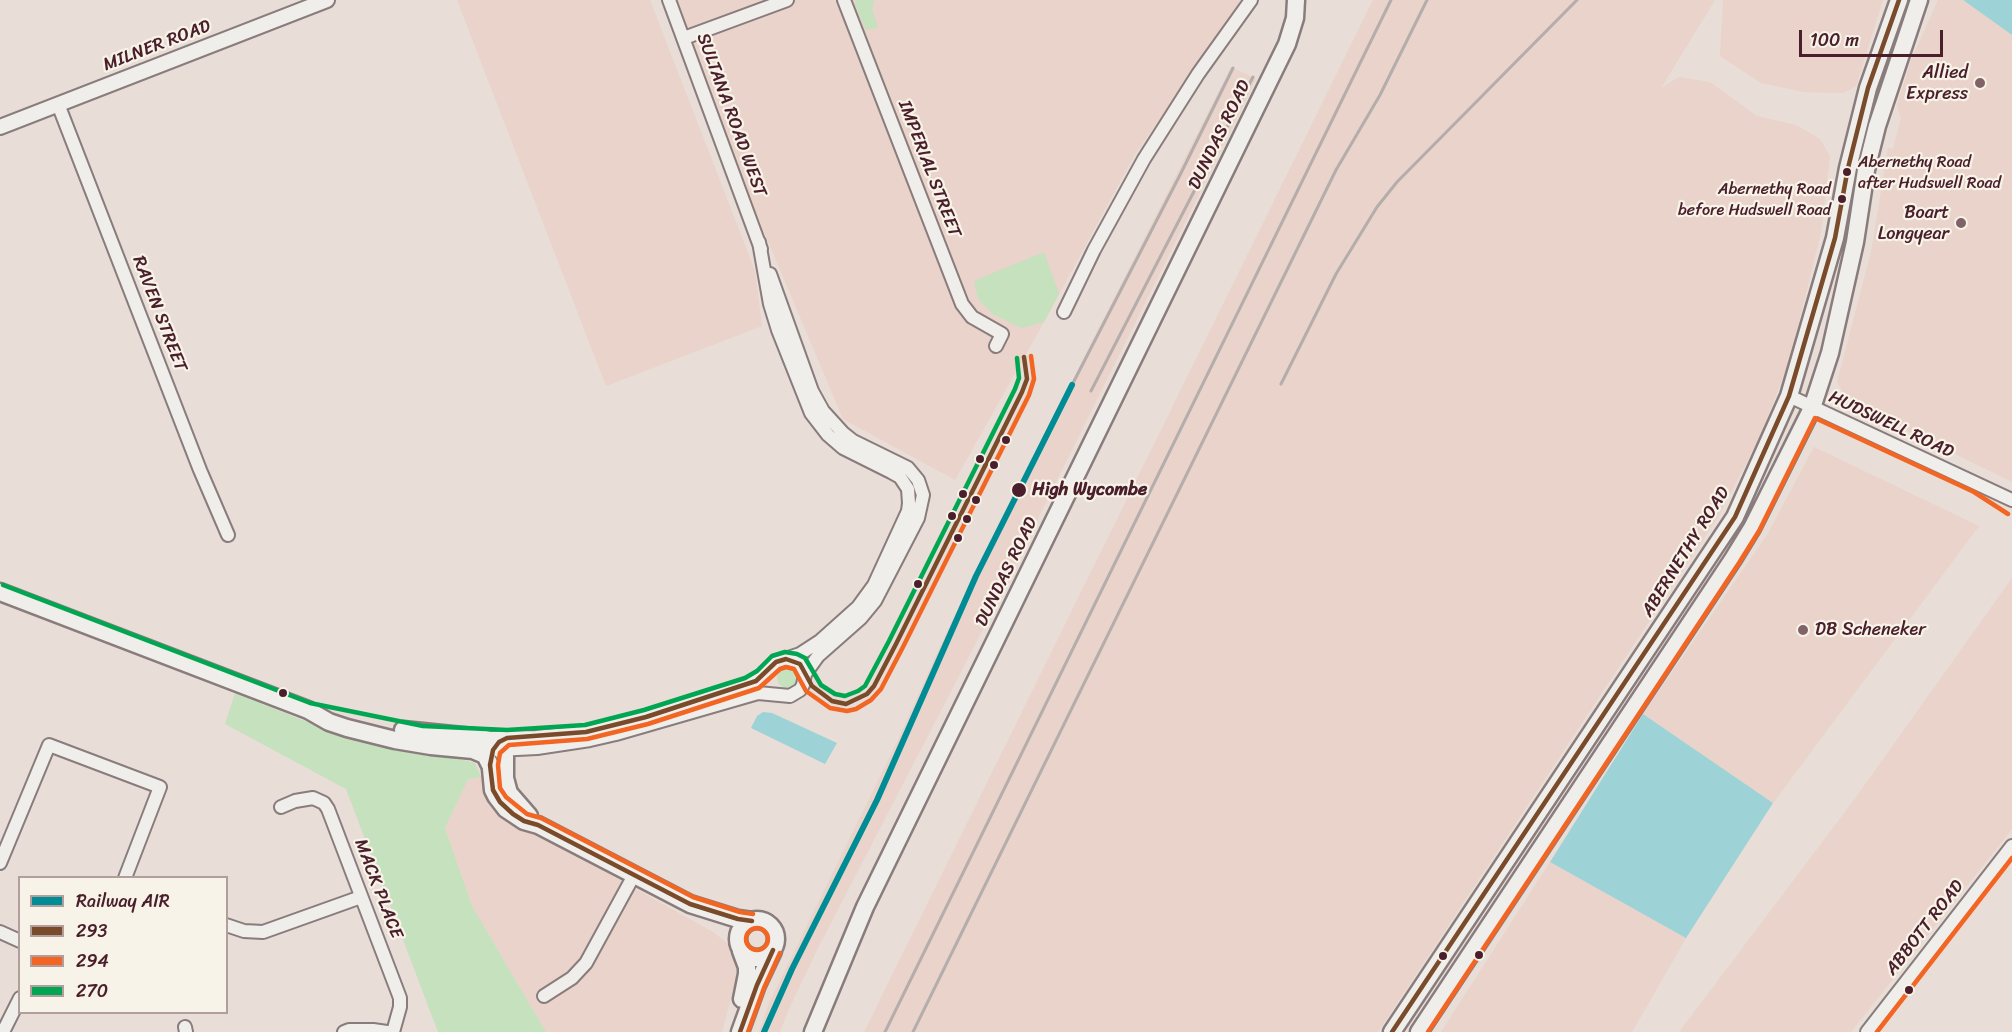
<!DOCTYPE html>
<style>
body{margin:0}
#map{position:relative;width:2012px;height:1032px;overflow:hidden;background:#e8ddd7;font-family:Sriracha,sans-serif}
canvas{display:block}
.legend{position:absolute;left:18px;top:876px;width:210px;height:138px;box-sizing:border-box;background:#f7f3e8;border:2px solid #b29e9c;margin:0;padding:8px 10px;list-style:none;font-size:18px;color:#4a1f2b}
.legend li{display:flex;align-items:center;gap:12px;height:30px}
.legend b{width:30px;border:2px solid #b29e9c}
.scale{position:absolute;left:1799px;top:30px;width:144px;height:27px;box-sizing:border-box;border:3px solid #4a1f2b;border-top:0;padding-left:8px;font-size:18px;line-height:21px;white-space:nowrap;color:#4a1f2b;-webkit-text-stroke:4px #f7f3e8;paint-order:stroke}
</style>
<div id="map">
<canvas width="2012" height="1032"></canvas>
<ul class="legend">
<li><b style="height:8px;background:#008c95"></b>Railway AIR</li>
<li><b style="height:8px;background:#7a4b2a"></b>293</li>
<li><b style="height:8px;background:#f26522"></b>294</li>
<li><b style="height:8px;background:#00a651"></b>270</li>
</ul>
<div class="scale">100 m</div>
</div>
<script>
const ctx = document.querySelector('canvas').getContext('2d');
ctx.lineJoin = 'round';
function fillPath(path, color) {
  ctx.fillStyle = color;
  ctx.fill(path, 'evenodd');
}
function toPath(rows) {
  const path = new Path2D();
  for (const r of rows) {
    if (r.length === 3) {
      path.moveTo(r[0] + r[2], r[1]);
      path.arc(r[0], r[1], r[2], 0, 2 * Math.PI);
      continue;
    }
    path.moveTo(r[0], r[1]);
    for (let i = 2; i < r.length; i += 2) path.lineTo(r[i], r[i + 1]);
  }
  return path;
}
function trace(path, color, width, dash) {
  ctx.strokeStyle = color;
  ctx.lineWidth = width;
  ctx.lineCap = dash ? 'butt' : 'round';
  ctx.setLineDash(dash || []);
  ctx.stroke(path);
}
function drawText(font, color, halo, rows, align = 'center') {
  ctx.font = font + ' Sriracha,sans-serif';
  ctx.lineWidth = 4.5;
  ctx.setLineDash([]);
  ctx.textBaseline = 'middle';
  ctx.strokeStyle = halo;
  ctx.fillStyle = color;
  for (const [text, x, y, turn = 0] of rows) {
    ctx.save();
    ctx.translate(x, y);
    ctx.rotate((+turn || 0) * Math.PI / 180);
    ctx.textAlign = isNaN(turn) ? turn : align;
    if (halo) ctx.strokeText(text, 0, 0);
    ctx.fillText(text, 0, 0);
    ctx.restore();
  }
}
const built = toPath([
 [457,0,650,0,755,271,762,326,606,386],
 [666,0,1241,0,1134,156,1044,322,955,480,843,419],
 [1373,0,1715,0,1661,88,1679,77,1710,82,1757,116,1796,125,1820,139,1830,156,1821,232,1790,359,1760,437,1718,517,1378,1032,864,1032],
 [1723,0,1883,0,1856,86,1843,93,1804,92,1761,83,1720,56],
 [1938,0,1963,0,2012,35,2012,482,1848,401,1837,382,1871,252,1888,148,1893,149,1901,118,1897,106,1911,60],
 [1231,67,1256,79,1223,146,975,645,818,948,788,1011,780,1032,759,1032,769,1003,898,740,942,642,992,539],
 [1814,447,1979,526,1773,803,1643,714,1767,535],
 [2012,578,2012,829,1851,1032,1679,1032,1854,800],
 [481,777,490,805,505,816,713,932,733,948,737,975,722,1032,546,1032,472,906,445,828,468,778],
 [1550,862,1686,938,1632,1032,1441,1032]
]);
const green = toPath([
 [856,0,874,0,872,9,878,27,866,30,855,5],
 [1044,252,1059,294,1044,322,1021,328,993,314,978,299,974,281],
 [787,678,10],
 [235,693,302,720,389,748,443,755,475,763,481,777,468,779,445,828,472,906,546,1032,438,1032,346,789,225,724]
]);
const water = toPath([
 [1963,0,2012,0,2012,35],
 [763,712,772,713,837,743,825,764,751,728,757,716],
 [1643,714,1773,803,1686,938,1550,862]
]);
const minor = toPath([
 [669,0,761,249],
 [844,0,962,304,972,317,1002,334,996,346],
 [684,38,787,0],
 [58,104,200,470,228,535],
 [770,274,812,391,823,411,843,433,853,441,908,468,918,480,923,495,918,518,875,601,861,618,818,656,805,674],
 [1064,312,1094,250,1144,159,1198,74,1251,0],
 [1789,396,2012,500],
 [486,738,536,737,586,732,646,717,748,685,762,677,776,662,800,654,820,641,858,607,874,585,908,511,909,503,908,489,900,477,891,472,843,448,828,435,811,413,778,330,770,304,759,242],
 [497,750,537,748,590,740,616,734,758,693,790,696,800,690,803,685,805,674,800,664,795,661,786,659],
 [281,807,295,801,313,798,324,803,328,809,400,998,400,1007,393,1032],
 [0,863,49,745,160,787,125,878],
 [226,925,244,931,263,932,361,897],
 [0,932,20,941],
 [544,996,572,978,586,963,634,875],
 [185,1027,186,1032],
 [3,1032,20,998],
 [344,1032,349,1030,373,1030,387,1032],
 [1867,1032,2012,846]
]);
const tertiary = toPath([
 [0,127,327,0]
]);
const secondary = toPath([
 [0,592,308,710,329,722,347,728,395,740,431,746,473,750,485,755,490,765],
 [403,730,482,738,493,741,502,750,505,756,505,778,509,793,529,816],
 [491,769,493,790,496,796,506,809,524,821,538,825,690,904,738,919,752,921],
 [757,939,19],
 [741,951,747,967,747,974,742,999],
 [740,1032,757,985,773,951],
 [813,1032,865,907,1287,44,1295,18,1296,0],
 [1392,1032,1735,517,1789,396,1835,238,1848,168,1868,88,1899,0],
 [1419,1032,1733,559,1752,528,1812,408,1830,353,1855,242,1866,170,1877,126,1919,0]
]);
const rail = toPath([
 [1281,384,1336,274,1377,207,1397,182,1577,0],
 [1072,385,1181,173,1233,68],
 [1091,391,1253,77],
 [885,1032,1391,0],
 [913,1032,1336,170,1380,95,1427,0]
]);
const bus1 = toPath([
 [752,921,738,919,690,904,538,825,524,821,513,814,500,802,493,790,490,765,493,750,499,742,507,738,586,732,646,717,756,681,776,662,786,659,800,664,812,686,832,701,846,704,867,694,874,686,896,644,1022,392,1027,379,1024,357],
 [740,1032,757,985,773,950],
 [1392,1032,1735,517,1789,396,1835,238,1848,168,1868,88,1899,0]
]);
const bus2 = toPath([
 [753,914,740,912,693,897,541,818,527,814,506,797,500,788,498,765,500,753,509,745,587,739,648,724,759,688,780,669,786,667,794,669,806,691,830,708,847,711,856,709,871,700,881,689,903,647,1029,395,1034,379,1031,356],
 [757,939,11],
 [748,1032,764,988,780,953],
 [1428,1032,1739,563,1759,531,1815,418,1974,492,2008,514],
 [1877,1032,2012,858]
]);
const bus3 = toPath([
 [3,585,310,703,423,726,507,730,585,725,644,710,745,678,757,671,772,656,785,652,797,654,805,658,821,685,835,694,845,696,858,691,865,686,889,641,1015,389,1019,378,1017,358]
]);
const rail1 = toPath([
 [764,1032,792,969,877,800,976,576,1072,385]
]);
const markers = [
 [1980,83,6,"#816267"],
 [1847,172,5,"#4a1f2b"],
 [1842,199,5,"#4a1f2b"],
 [1961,223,6,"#816267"],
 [1006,440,5,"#4a1f2b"],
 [980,459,5,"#4a1f2b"],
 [994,465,5,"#4a1f2b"],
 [1019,490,8,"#4a1f2b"],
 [963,494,5,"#4a1f2b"],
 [976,500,5,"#4a1f2b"],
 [952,516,5,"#4a1f2b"],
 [967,519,5,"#4a1f2b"],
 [958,538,5,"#4a1f2b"],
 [918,584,5,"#4a1f2b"],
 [1803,630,6,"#816267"],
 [283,693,5,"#4a1f2b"],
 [1479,955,5,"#4a1f2b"],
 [1443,956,5,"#4a1f2b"],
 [1909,990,5,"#4a1f2b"]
];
const busNames = [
 ["Abernethy Road",1858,163],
 ["after Hudswell Road",1858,184],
 ["Abernethy Road",1831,190,"right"],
 ["before Hudswell Road",1831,211,"right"]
];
const streetNames = [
 ["MILNER ROAD",157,46,-21],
 ["SULTANA ROAD WEST",731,115,70],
 ["DUNDAS ROAD",1220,135,-64],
 ["IMPERIAL STREET",929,169,69],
 ["RAVEN STREET",159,314,69],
 ["HUDSWELL ROAD",1891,425,25],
 ["ABERNETHY ROAD",1686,552,-58],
 ["DUNDAS ROAD",1007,572,-64],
 ["MACK PLACE",378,889,69],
 ["ABBOTT ROAD",1925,928,-52]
];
const poiNames = [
 ["Allied",1968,73],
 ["Express",1968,94],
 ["Boart",1949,213],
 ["Longyear",1949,234],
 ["DB Scheneker",1815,630,"left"]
];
const stopNames = [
 ["High Wycombe",1032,490]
];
fillPath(built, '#e9d3ca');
fillPath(green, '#c5e1be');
fillPath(water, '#9dd2d6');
trace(minor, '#897c7c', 16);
trace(tertiary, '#897c7c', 18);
trace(secondary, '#897c7c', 21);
trace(minor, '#f0eeea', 12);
trace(tertiary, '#f0eeea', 14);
trace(secondary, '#f0eeea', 16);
trace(rail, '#b4adab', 3);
trace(bus1, '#7a4b2a', 4.5);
trace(bus2, '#f26522', 4.5);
trace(bus3, '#00a651', 4.5);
trace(rail1, '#008c95', 6);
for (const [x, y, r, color] of markers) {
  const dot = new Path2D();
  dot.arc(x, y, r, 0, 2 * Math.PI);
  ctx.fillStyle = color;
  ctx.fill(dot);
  trace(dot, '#f7f3e8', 2);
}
drawText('16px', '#4a1f2b', '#f7f3e8', busNames, 'left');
drawText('18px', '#4a1f2b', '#f7f3e8', streetNames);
drawText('18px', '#4a1f2b', '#f7f3e8', poiNames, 'right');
drawText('bold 18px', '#4a1f2b', '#f7f3e8', stopNames, 'left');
</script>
